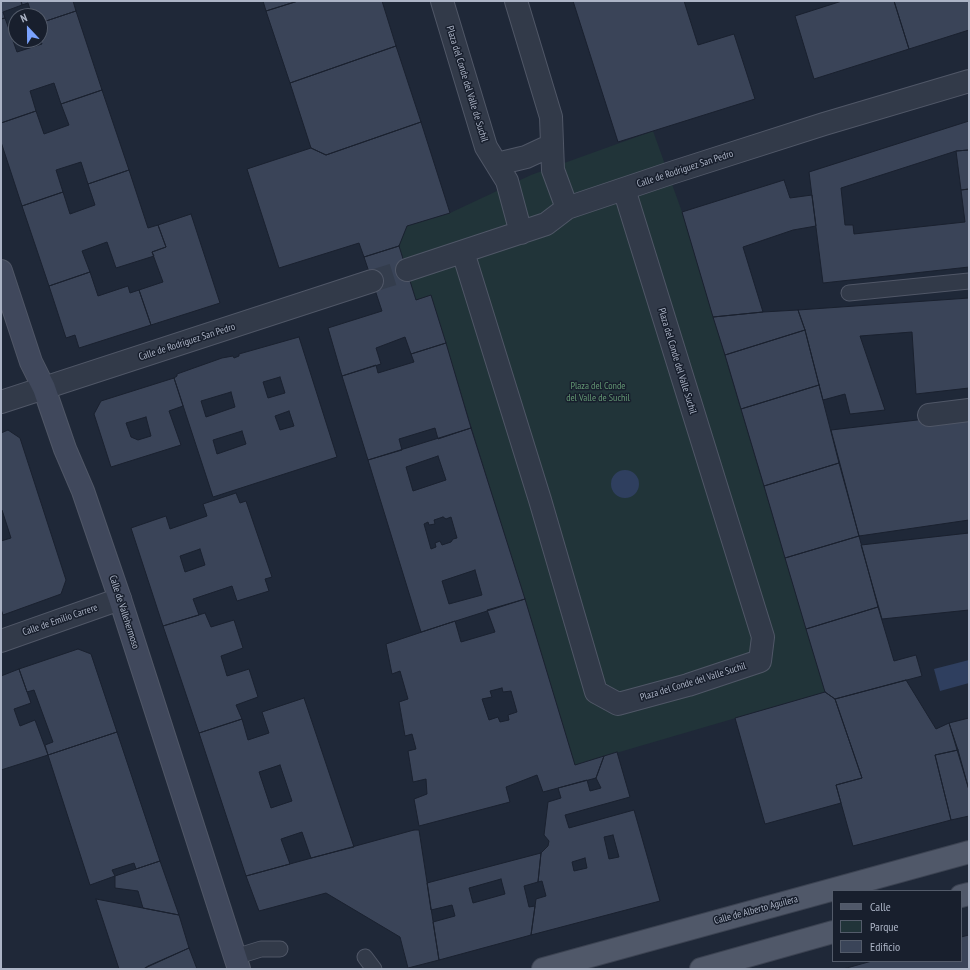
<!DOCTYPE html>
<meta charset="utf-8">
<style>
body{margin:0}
#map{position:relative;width:970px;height:970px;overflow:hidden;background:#1f2838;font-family:"PT Sans Narrow",sans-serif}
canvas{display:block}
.frame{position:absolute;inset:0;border:2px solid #acb4c6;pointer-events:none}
.legend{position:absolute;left:832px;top:890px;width:130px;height:72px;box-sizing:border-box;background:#181f2d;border:1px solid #535b6a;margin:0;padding:5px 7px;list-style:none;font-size:12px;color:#acb4c6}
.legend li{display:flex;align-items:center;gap:8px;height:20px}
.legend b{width:20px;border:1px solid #535b6a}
.north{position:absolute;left:8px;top:8px;width:40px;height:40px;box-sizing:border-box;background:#181f2d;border:1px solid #535b6a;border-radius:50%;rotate:338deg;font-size:11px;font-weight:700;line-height:16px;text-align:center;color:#acb4c6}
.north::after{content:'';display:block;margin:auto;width:14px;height:18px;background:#7aa2fd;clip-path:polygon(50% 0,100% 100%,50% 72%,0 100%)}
</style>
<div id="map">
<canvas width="970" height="970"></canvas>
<div class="frame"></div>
<ul class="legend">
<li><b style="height:5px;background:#505869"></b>Calle</li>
<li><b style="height:11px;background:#213439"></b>Parque</li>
<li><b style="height:11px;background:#3a4458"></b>Edificio</li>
</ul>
<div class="north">N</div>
</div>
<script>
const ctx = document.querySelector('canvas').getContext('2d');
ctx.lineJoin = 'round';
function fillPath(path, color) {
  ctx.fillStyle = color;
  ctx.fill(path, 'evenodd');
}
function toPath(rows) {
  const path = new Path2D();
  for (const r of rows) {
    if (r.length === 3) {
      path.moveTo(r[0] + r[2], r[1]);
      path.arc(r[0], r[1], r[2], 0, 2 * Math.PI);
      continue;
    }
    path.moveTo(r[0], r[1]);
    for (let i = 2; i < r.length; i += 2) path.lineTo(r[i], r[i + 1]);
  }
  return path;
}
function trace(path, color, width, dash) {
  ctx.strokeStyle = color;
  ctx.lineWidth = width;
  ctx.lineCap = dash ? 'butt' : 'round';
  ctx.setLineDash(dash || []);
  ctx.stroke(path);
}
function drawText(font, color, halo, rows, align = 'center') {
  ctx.font = font + ' "PT Sans Narrow",sans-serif';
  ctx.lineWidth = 3;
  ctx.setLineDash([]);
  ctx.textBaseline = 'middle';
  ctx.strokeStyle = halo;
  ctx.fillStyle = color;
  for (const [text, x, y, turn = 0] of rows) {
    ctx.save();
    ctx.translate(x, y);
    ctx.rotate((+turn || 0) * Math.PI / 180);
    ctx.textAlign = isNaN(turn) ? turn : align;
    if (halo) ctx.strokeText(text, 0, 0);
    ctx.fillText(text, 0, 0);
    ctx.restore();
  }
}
const green = toPath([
 [653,131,682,212,825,692,575,765,431,295,416,300,399,246,407,226,450,213,531,175]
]);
const water = toPath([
 [625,484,14],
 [969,660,969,683,940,691,934,669]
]);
const building = toPath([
 [1,1,21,1,22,5,3,12,5,18,1,19,1,1],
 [21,1,73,1,76,11,40,23,40,16,32,16,28,3,22,5,21,1],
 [263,1,298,1,266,11,263,1],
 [298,1,382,1,396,46,290,83,266,11,298,1],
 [573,1,684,1,698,45,734,34,755,99,618,142,573,1],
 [842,1,894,1,909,49,814,79,795,16,842,1],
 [894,1,969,1,969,30,909,49,894,1],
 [76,11,102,90,61,104,54,83,30,91,36,111,1,123,1,19,5,18,17,52,42,44,40,38,40,23,76,11],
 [396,46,421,122,326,155,311,148,290,83,396,46],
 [102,90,129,170,88,184,81,162,56,170,63,192,22,206,1,142,1,123,36,111,44,134,69,125,61,104,102,90],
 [969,121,969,150,956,151,841,188,845,225,853,225,854,234,965,222,961,190,969,189,969,267,823,283,809,172,969,121],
 [421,122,450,213,407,226,399,246,364,257,359,243,279,268,247,169,311,148,326,155,421,122],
 [969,150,969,189,961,190,956,151,969,150],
 [129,170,148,228,158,225,166,247,152,252,154,256,116,268,107,242,82,251,90,272,49,286,22,206,63,192,70,214,95,205,88,184,129,170],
 [784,180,790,198,812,195,816,226,793,230,743,247,763,312,713,317,682,212,784,180],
 [191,214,220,303,151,325,139,290,163,282,152,252,166,247,158,225,191,214],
 [399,246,416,300,431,295,446,343,411,354,405,337,376,348,381,364,342,376,328,328,382,311,364,257,399,246],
 [90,272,98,296,128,286,130,293,139,290,151,325,79,348,75,335,66,338,49,286,90,272],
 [969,298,969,388,916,394,912,332,860,336,885,410,850,414,845,394,823,400,805,330,798,310,969,298],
 [798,310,805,330,725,355,713,317,763,312,798,310],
 [805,330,819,385,741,409,725,355,805,330],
 [299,337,337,457,213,497,174,378,177,376,177,374,222,358,233,356,234,358,239,356,239,354,299,337],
 [280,377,285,393,268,398,263,382,280,377],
 [231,392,235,407,206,417,201,401,231,392],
 [289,411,294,426,280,430,275,416,289,411],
 [242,431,246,444,217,454,213,440,242,431],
 [446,343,471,428,438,439,435,428,399,439,402,450,368,460,342,376,376,365,378,373,414,362,411,354,446,343],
 [174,378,183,406,169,411,181,445,111,467,94,414,101,401,174,378],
 [146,417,151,436,138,440,131,437,126,423,146,417],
 [819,385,839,463,764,486,741,409,819,385],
 [969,414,969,520,859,536,831,430,969,414],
 [471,428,525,599,421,632,368,460,471,428],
 [438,456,446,480,413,491,406,467,438,456],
 [443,517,446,519,451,517,457,538,453,539,451,542,442,545,440,541,435,543,436,547,431,549,424,524,428,522,429,525,435,524,434,520,443,517],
 [475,570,482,595,449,604,442,581,475,570],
 [8,430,20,438,66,580,61,594,3,615,1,609,1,541,11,538,2,510,1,510,1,433,8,430],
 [839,463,859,536,785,558,764,486,839,463],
 [236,493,240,503,246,501,272,577,265,579,269,591,237,601,232,586,193,599,199,615,163,626,131,528,166,516,170,529,207,516,203,504,236,493],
 [200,549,205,565,185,572,180,556,200,549],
 [969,533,969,610,882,619,861,545,969,533],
 [859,536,878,607,806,629,785,558,859,536],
 [525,599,575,765,604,756,596,778,543,792,537,775,506,787,510,802,419,826,414,799,427,794,426,779,413,782,408,751,416,749,412,734,405,736,399,702,408,699,400,671,392,674,386,644,455,621,461,642,495,632,487,610,525,599],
 [502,688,503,692,511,691,517,712,508,715,509,720,500,722,498,717,489,720,482,699,492,697,490,691,502,688],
 [878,607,894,661,916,655,922,676,835,699,825,692,806,629,878,607],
 [205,613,211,627,234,620,243,648,221,656,227,676,249,669,258,697,236,705,242,719,199,733,163,626,205,613],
 [78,649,91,654,117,732,48,755,45,745,53,742,34,690,27,692,19,669,78,649],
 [19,669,31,703,14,709,20,726,35,720,48,755,1,770,1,676,19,669],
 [906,680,936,729,949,723,958,750,935,755,951,820,853,846,836,785,862,778,835,699,906,680],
 [825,692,835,699,862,778,836,785,841,803,765,824,735,718,825,692],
 [304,698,354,847,311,858,302,832,281,839,290,864,246,876,199,733,242,719,248,740,269,733,262,712,304,698],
 [280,765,292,801,271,808,259,772,280,765],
 [969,718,969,790,949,723,969,718],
 [117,732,160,861,136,869,134,863,112,870,115,876,90,885,48,755,117,732],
 [958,750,969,790,969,816,951,820,935,755,958,750],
 [617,752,630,797,565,815,569,828,634,810,660,901,531,935,536,899,546,896,542,881,538,882,541,853,548,846,549,841,544,835,548,802,561,798,558,788,587,780,590,791,601,788,596,778,604,756,617,752],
 [613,835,619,857,609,859,604,837,613,835],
 [585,858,587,868,574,871,572,862,585,858],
 [414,830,419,830,439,960,408,968,400,937,326,893,259,911,246,876,414,830],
 [541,853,538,882,524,886,529,907,535,906,531,935,439,960,433,922,455,916,452,905,431,910,427,883,541,853],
 [501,879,505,894,473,903,469,888,501,879],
 [160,861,179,915,143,908,138,891,115,888,115,876,160,861],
 [96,899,179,915,189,948,143,969,119,969,96,899],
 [969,935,969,969,843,969,872,961,961,961,961,937,969,935],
 [189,948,197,969,146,969,145,968,148,966,189,948]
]);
const streetTunnel = toPath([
 [372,281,407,270]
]);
const lane = toPath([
 [849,293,969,281],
 [235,957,261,949,280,949],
 [365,957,374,969]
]);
const street = toPath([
 [442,1,486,147,507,181,521,233],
 [516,1,551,117,553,170,567,208],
 [497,164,526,157,552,145],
 [463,252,540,500,596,692,618,704,688,685,760,661,763,637,624,189],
 [407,270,546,224,567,208,671,173,824,124,969,81],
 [1,402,372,281],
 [929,415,969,410],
 [1,641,120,599]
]);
const secondary = toPath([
 [1,271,31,362,44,388,65,449,83,491,120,599,239,969]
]);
const primary = toPath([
 [961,896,969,894],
 [543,969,969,852],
 [701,969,833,932]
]);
const streetNames = [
 ["Plaza del Conde del Valle de Suchil",467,84,73],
 ["Calle de Rodríguez San Pedro",685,169,-18],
 ["Calle de Rodríguez San Pedro",187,342,-18],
 ["Plaza del Conde del Valle Suchil",677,361,73],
 ["Calle de Vallehermoso",124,612,72],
 ["Calle de Emilio Carrere",60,620,-19],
 ["Plaza del Conde del Valle Suchil",693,682,-17],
 ["Calle de Alberto Aguilera",756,910,-15]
];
const parkNames = [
 ["Plaza del Conde",598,386],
 ["del Valle de Suchil",598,398]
];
fillPath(green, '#213439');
fillPath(water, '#2f3f5f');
fillPath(building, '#3a4458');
trace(building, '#1a212f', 1);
trace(streetTunnel, '#343d4d', 22, [22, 11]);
trace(lane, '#505767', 17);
trace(street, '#505767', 24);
trace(secondary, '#505767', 24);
trace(primary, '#3c4352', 24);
trace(lane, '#323a49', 15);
trace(street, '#323a49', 22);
trace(secondary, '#40485c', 22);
trace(primary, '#505869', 22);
drawText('10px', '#acb4c6', '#181f2d', streetNames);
drawText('10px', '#639773', '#181f2d', parkNames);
</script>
